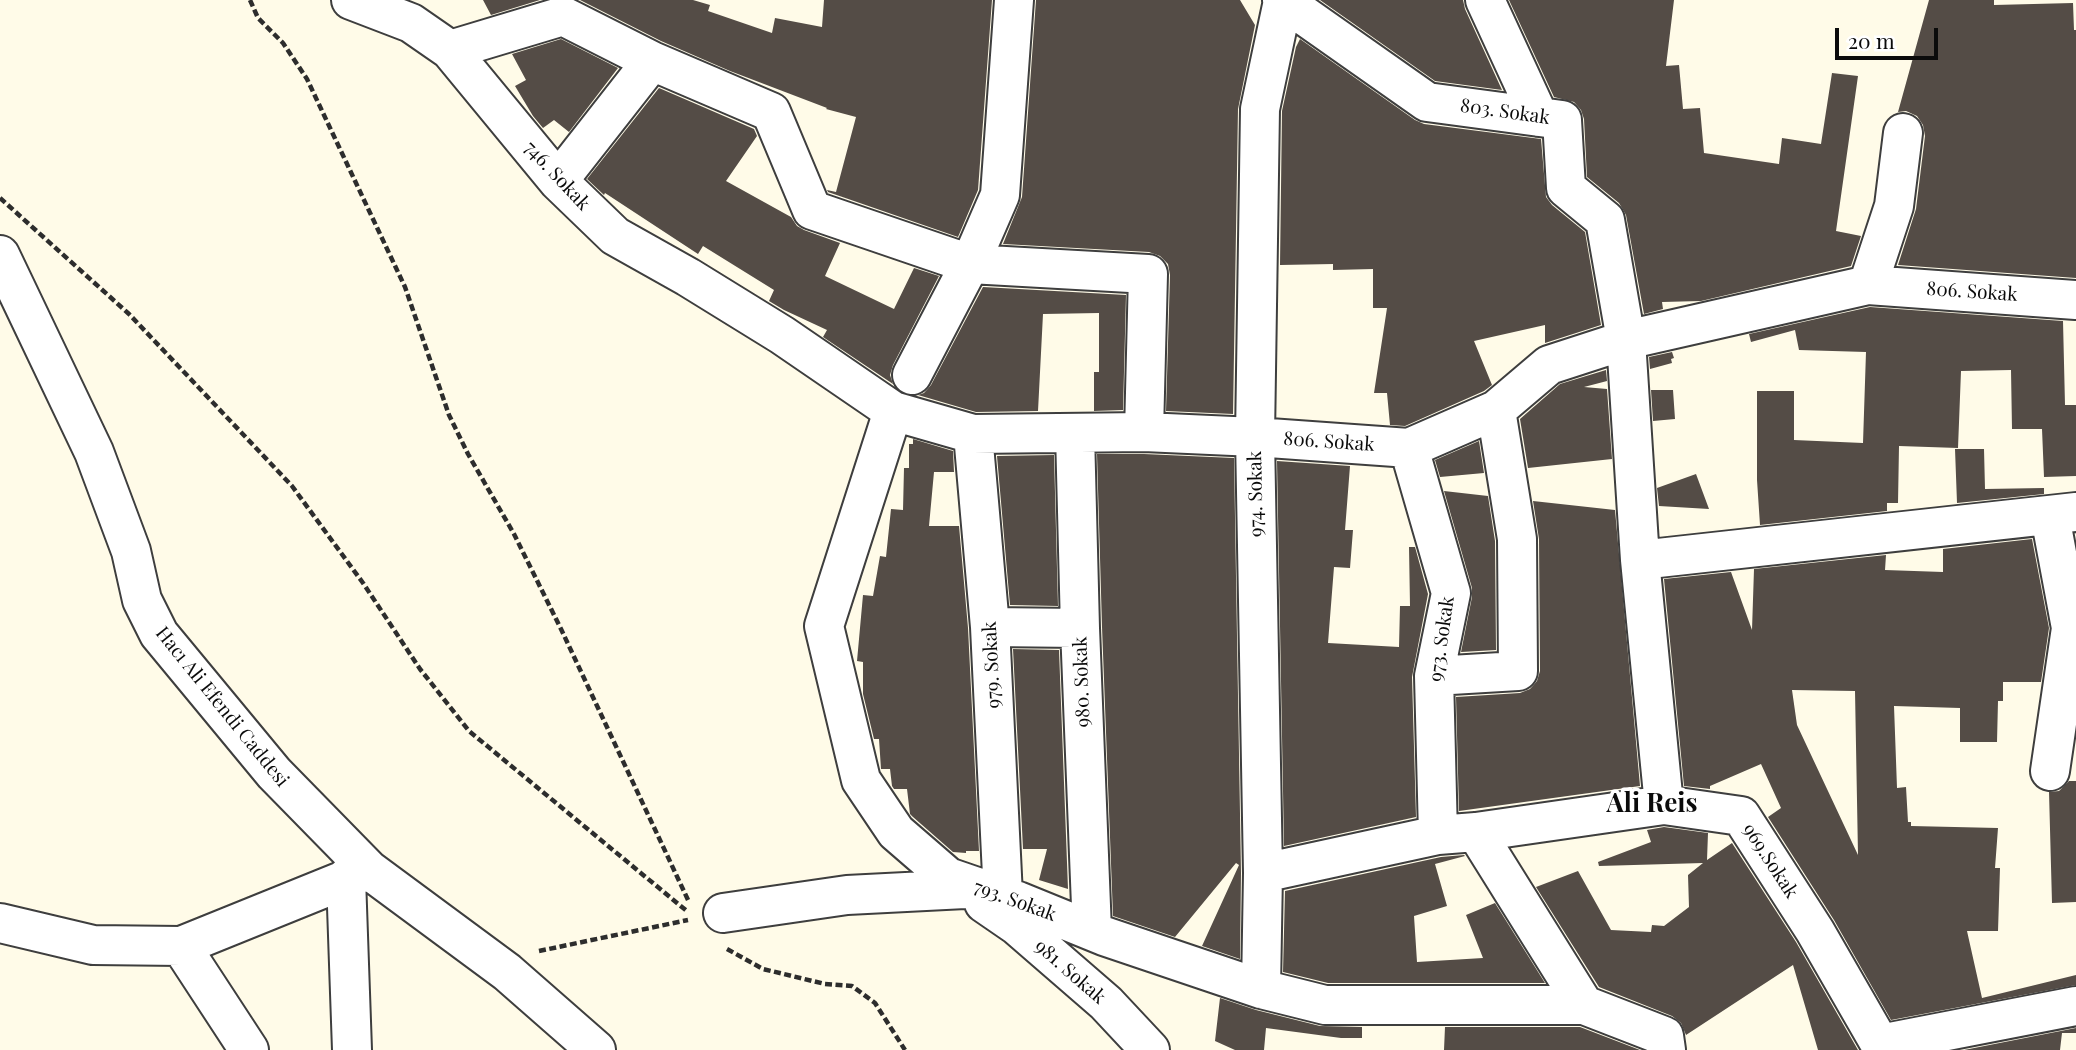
<!DOCTYPE html>
<meta charset="utf-8">
<style>
body{margin:0}
#map{position:relative;width:2076px;height:1050px;overflow:hidden;background:#fffbe8;font-family:"Playfair Display",serif}
canvas{display:block}
.scale{position:absolute;left:1835px;top:28px;width:103px;height:32px;box-sizing:border-box;border:4px solid #0b0b0b;border-top:0;padding-left:9px;font-size:21px;line-height:24px;white-space:nowrap;color:#0b0b0b;-webkit-text-stroke:5px #fff;paint-order:stroke}
</style>
<div id="map">
<canvas width="2076" height="1050"></canvas>
<div class="scale">20 m</div>
</div>
<script>
const ctx = document.querySelector('canvas').getContext('2d');
ctx.lineJoin = 'round';
function fillPath(path, color) {
  ctx.fillStyle = color;
  ctx.fill(path, 'evenodd');
}
function toPath(rows) {
  const path = new Path2D();
  for (const r of rows) {
    path.moveTo(r[0], r[1]);
    for (let i = 2; i < r.length; i += 2) path.lineTo(r[i], r[i + 1]);
  }
  return path;
}
function trace(path, color, width, dash) {
  ctx.strokeStyle = color;
  ctx.lineWidth = width;
  ctx.lineCap = dash ? 'butt' : 'round';
  ctx.setLineDash(dash || []);
  ctx.stroke(path);
}
function drawText(font, color, halo, rows, align = 'center') {
  ctx.font = font + ' "Playfair Display",serif';
  ctx.lineWidth = 7;
  ctx.setLineDash([]);
  ctx.textBaseline = 'middle';
  ctx.strokeStyle = halo;
  ctx.fillStyle = color;
  for (const [text, x, y, turn = 0] of rows) {
    ctx.save();
    ctx.translate(x, y);
    ctx.rotate((+turn || 0) * Math.PI / 180);
    ctx.textAlign = isNaN(turn) ? turn : align;
    if (halo) ctx.strokeText(text, 0, 0);
    ctx.fillText(text, 0, 0);
    ctx.restore();
  }
}
const building = toPath([
 [483,0,540,0,491,15],
 [580,0,693,0,710,5,708,11,772,33,775,18,822,27,824,0,992,0,978,190,958,237,828,192,827,190,836,192,856,117,826,109,827,108,730,71,661,41],
 [1036,0,1240,0,1255,25,1238,109,1233,414,1166,411,1170,275,1168,264,1160,256,1149,252,1003,244,1022,197],
 [1320,0,1463,0,1465,9,1502,90,1435,81],
 [1509,0,1674,0,1666,66,1679,65,1683,109,1700,108,1704,153,1779,164,1782,138,1821,144,1832,73,1858,76,1836,231,1861,236,1851,266,1701,301,1662,302,1663,309,1644,314,1626,215,1619,203,1587,177,1584,119,1581,110,1574,102,1554,97],
 [1929,0,1994,0,1994,5,2073,3,2074,30,2076,30,2076,278,1898,265,1916,209,1925,136,1923,125,1917,116,1906,111,1898,112],
 [561,39,618,68,569,132,554,120,543,128,533,116,515,86,526,80,512,54],
 [1300,39,1415,120,1424,124,1541,139,1546,197,1552,205,1585,232,1601,325,1545,343,1545,325,1474,341,1492,385,1484,391,1405,426,1390,425,1387,393,1374,393,1387,308,1373,308,1373,269,1333,270,1333,264,1280,265,1282,111,1296,47],
 [659,88,754,129,757,136,726,181,791,217,797,226,804,230,840,243,825,276,894,309,914,268,939,276,893,365,890,375,893,384,823,337,827,330,784,310,769,301,774,290,703,246,698,254,605,193,604,195,587,179],
 [983,287,1126,295,1123,410,1094,411,1094,372,1099,372,1099,313,1043,314,1038,411,976,412,918,395,924,393,931,385],
 [1870,307,2063,321,2065,405,2076,405,2076,476,2044,477,2042,429,2012,429,2011,370,1961,371,1958,448,1899,446,1898,503,1887,503,1887,511,1760,525,1757,480,1757,391,1794,391,1794,440,1863,443,1866,352,1799,350,1795,330,1751,342,1749,334],
 [1672,352,1674,358,1671,359,1672,363,1650,369,1649,357],
 [1606,370,1607,381,1584,387,1607,389,1612,459,1528,468,1520,419,1560,384],
 [1651,390,1673,390,1675,419,1653,421],
 [913,439,953,451,954,472,934,472,929,526,959,526,968,628,979,851,966,851,966,853,953,852,913,817,910,814,907,789,894,789,892,786,890,769,881,769,879,739,874,739,863,694,863,662,857,661,863,595,873,596,880,556,886,557,891,509,903,510,904,468,909,468,909,444,913,444],
 [1479,441,1484,473,1440,477,1435,460],
 [1955,449,1984,449,1985,489,2044,488,2044,494,1957,503],
 [1097,454,1144,454,1234,458,1241,873,1240,959,1202,946,1239,865,1236,863,1175,937,1113,916,1102,627],
 [1054,455,1058,606,1010,605,997,456],
 [1277,461,1350,466,1345,530,1353,530,1350,568,1334,567,1328,643,1399,647,1400,606,1410,606,1409,547,1415,547,1428,594,1412,677,1416,817,1284,846],
 [1696,474,1709,509,1659,506,1657,488],
 [1444,491,1488,496,1495,541,1496,650,1461,652,1472,597,1472,588],
 [1533,501,1615,510,1640,786,1459,811,1456,697,1520,693,1530,689,1537,681,1540,671,1539,539],
 [2032,539,2049,628,2041,682,2003,682,2003,701,1998,701,1997,742,1960,742,1960,708,1894,706,1897,788,1906,787,1908,822,1911,822,1911,826,1998,828,1995,868,2000,868,1998,931,1967,931,1982,998,2076,975,2076,985,1891,1020,1834,920,1768,817,1781,808,1761,764,1710,786,1710,789,1684,786,1664,579,1731,572,1752,630,1754,569,1886,555,1885,570,1943,572,1943,549],
 [1792,690,1855,691,1858,855,1797,725],
 [1013,649,1059,650,1068,889,1039,880,1047,849,1023,849],
 [2069,781,2076,781,2076,902,2052,903,2049,792,2059,791],
 [1664,827,1708,833,1707,860,1732,843,1796,942,1858,1050,1818,1050,1793,965,1686,1035,1681,1023,1672,1016,1599,987,1536,887,1578,871,1611,930,1651,932,1652,925,1664,926,1689,907,1688,875,1703,863,1599,866,1598,862,1651,842,1647,830],
 [1464,855,1465,856,1435,864,1447,906,1414,916,1417,962,1483,958,1466,915,1495,903,1545,983,1328,983,1283,972,1285,891,1441,857],
 [1220,998,1256,1010,1320,1026,1362,1027,1362,1038,1341,1038,1266,1028,1264,1050,1235,1050,1215,1041],
 [1445,1027,1580,1027,1640,1050,1444,1050],
 [2076,1028,2076,1033,2062,1033,2060,1050,1964,1050]
]);
const path = toPath([
 [250,0,258,18,283,43,307,79,405,287,449,415,468,454,514,534,561,629,689,902],
 [0,198,129,314,292,486,363,583,420,669,469,731,688,912],
 [727,949,763,969,825,984,852,986,875,1003,905,1050],
 [539,951,688,920]
]);
const minor = toPath([
 [351,0,411,23,450,50,558,181,615,236,688,277,782,335,893,411,973,434,1144,432,1255,437,1409,448,1496,410,1549,365,1626,340,1868,285,2076,300],
 [1282,0,1427,102,1562,120,1566,188,1605,220,1626,340,1640,560,1664,805],
 [1485,0,1539,117],
 [450,50,563,16,652,61,771,112,812,210,970,264,1148,274,1144,432],
 [558,181,652,61],
 [0,255,94,452,131,551,142,600,159,634,274,773,369,870,507,972,596,1050],
 [1868,285,1894,206,1903,133],
 [912,375,970,264,1000,195,1014,0],
 [893,411,824,626,861,780,896,832,948,877,1018,901,1104,936,1261,989,1325,1005,1584,1005],
 [1075,433,1080,628,1092,931],
 [973,434,990,627,1003,896],
 [1409,448,1451,593,1434,676,1438,835],
 [2050,516,2071,628,2050,771],
 [1640,560,2076,512],
 [990,627,1080,628],
 [1434,676,1518,671,1517,539,1496,410],
 [1476,832,1584,1005,1664,1036,1666,1050],
 [1263,873,1438,835,1476,832,1664,805,1741,816,1815,931,1880,1044,1881,1050],
 [346,878,352,1050],
 [984,903,1016,925,1106,1003,1150,1050],
 [723,913,847,895,965,889],
 [0,923,93,945,181,946,369,870],
 [181,946,249,1050],
 [1261,989,1263,873,1255,437,1260,109,1283,1],
 [1880,1044,2076,1006]
]);
const streetNames = [
 ["803. Sokak",1505,112,8],
 ["746. Sokak",557,176,47],
 ["806. Sokak",1972,292,4],
 ["806. Sokak",1329,442,4],
 ["974. Sokak",1256,494,-91],
 ["973. Sokak",1442,639,-82],
 ["979. Sokak",992,665,-93],
 ["980. Sokak",1082,682,-92],
 ["Hacı Ali Efendi Caddesi",222,707,51],
 ["969.Sokak",1770,861,57],
 ["793. Sokak",1015,901,20],
 ["981. Sokak",1070,972,41]
];
const districtNames = [
 ["Ali Reis",1652,804]
];
fillPath(building, '#544c46');
trace(minor, '#3e3e3e', 42);
trace(path, '#2d2d2d', 4.5, [7, 3.5]);
trace(minor, '#fff', 38);
drawText('19px', '#0b0b0b', '#fff', streetNames);
drawText('bold 26px', '#0b0b0b', '#fff', districtNames);
</script>
